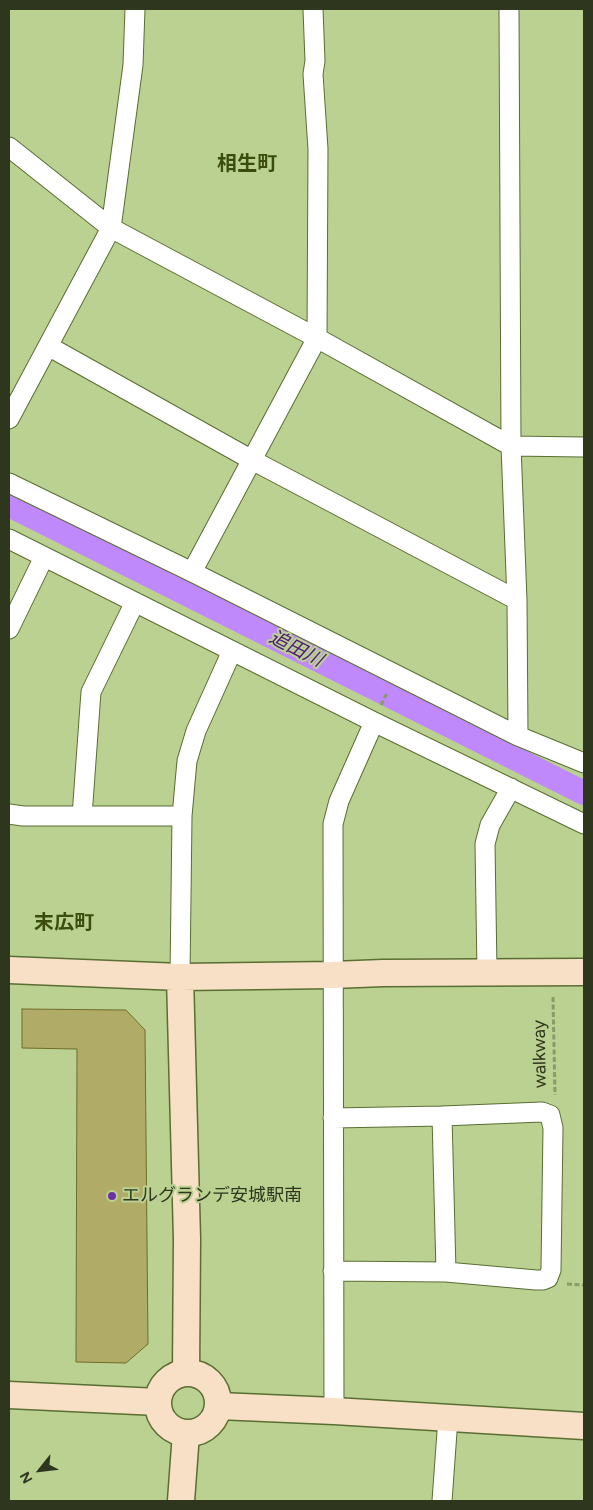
<!DOCTYPE html>
<meta charset="utf-8">
<style>
body{margin:0}
#map{position:relative;width:593px;height:1510px;overflow:hidden;background:#bad191;font-family:Figtree,sans-serif}
canvas{display:block}
.frame{position:absolute;inset:0;border:10px solid #2e371d;pointer-events:none}
.north{position:absolute;left:15px;top:1445px;width:50px;height:50px;-webkit-text-stroke:4px #bad191;paint-order:stroke;rotate:241deg;font-size:14px;font-weight:700;line-height:20px;text-align:center;color:#2e371d}
.north::after{content:'';display:block;margin:auto;width:18px;height:22px;background:#2e371d;clip-path:polygon(50% 0,100% 100%,50% 72%,0 100%)}
</style>
<div id="map">
<canvas width="593" height="1510"></canvas>
<div class="frame"></div>
<div class="north">N</div>
</div>
<script>
const ctx = document.querySelector('canvas').getContext('2d');
ctx.lineJoin = 'round';
function toPath(rows) {
  const path = new Path2D();
  for (const r of rows) {
    if (r.length === 3) {
      path.moveTo(r[0] + r[2], r[1]);
      path.arc(r[0], r[1], r[2], 0, 2 * Math.PI);
      continue;
    }
    path.moveTo(r[0], r[1]);
    for (let i = 2; i < r.length; i += 2) path.lineTo(r[i], r[i + 1]);
  }
  return path;
}
function trace(path, color, width, dash) {
  ctx.strokeStyle = color;
  ctx.lineWidth = width;
  ctx.lineCap = dash ? 'butt' : 'round';
  ctx.setLineDash(dash || []);
  ctx.stroke(path);
}
function fillPath(path, color) {
  ctx.fillStyle = color;
  ctx.fill(path, 'evenodd');
}
function drawText(font, color, halo, rows, align = 'center') {
  ctx.font = font + ' Figtree,"Noto Sans JP",sans-serif';
  ctx.lineWidth = 4;
  ctx.setLineDash([]);
  ctx.textBaseline = 'middle';
  ctx.strokeStyle = halo;
  ctx.fillStyle = color;
  for (const [text, x, y, turn = 0] of rows) {
    ctx.save();
    ctx.translate(x, y);
    ctx.rotate((+turn || 0) * Math.PI / 180);
    ctx.textAlign = isNaN(turn) ? turn : align;
    if (halo) ctx.strokeText(text, 0, 0);
    ctx.fillText(text, 0, 0);
    ctx.restore();
  }
}
const canal = toPath([
 [9,505,584,793]
]);
const building = toPath([
 [22,1009,126,1010,145,1030,148,1344,126,1363,76,1362,77,1049,22,1048,22,1009]
]);
const path = toPath([
 [381,705,387,693],
 [553,997,555,1095],
 [567,1284,584,1285]
]);
const street = toPath([
 [509,9,511,446,517,600,518,736],
 [9,147,111,228,317,338,511,446,584,447],
 [48,346,252,460,517,600],
 [9,419,111,228,133,65,135,9],
 [9,483,192,572,518,736,584,763],
 [9,539,374,722,584,824],
 [192,572,317,338,318,149,313,74,315,61,313,9],
 [9,629,44,557],
 [9,814,23,816,182,816],
 [82,816,91,692,135,602],
 [487,972,485,844,490,825,511,788],
 [180,977,182,816,187,761,196,731,232,651],
 [442,1116,446,1272],
 [333,1118,442,1116,542,1112,550,1115,553,1128,551,1270,548,1278,543,1280,536,1280,446,1272,333,1271],
 [334,1411,333,824,339,801,374,722],
 [442,1501,448,1418]
]);
const secondary = toPath([
 [9,970,180,977,333,975,383,973,584,972],
 [180,977,187,1239,186,1372],
 [188,1403,30],
 [9,1395,158,1402],
 [219,1406,334,1411,584,1426],
 [181,1501,186,1433]
]);
const markers = [
 [112,1196,5,"#6e30a5"]
];
const streetNames = [
 ["walkway",540,1054,-91]
];
const poiNames = [
 ["エルグランデ安城駅南",122,1196]
];
const waterNames = [
 ["追田川",296,649,27]
];
const quarterNames = [
 ["相生町",247,164],
 ["末広町",64,923]
];
trace(canal, '#bf88fb', 24);
fillPath(building, '#b0ab67');
trace(building, '#716c28', 1);
trace(street, '#5a6e32', 21);
trace(secondary, '#5a6e32', 29);
trace(path, '#899b68', 3, [5, 2.5]);
trace(street, '#fff', 19);
trace(secondary, '#f8e0c6', 26);
for (const [x, y, r, color] of markers) {
  const dot = new Path2D();
  dot.arc(x, y, r, 0, 2 * Math.PI);
  ctx.fillStyle = color;
  ctx.fill(dot);
  trace(dot, '#bad191', 2);
}
drawText('18px', '#2e371d', '#bad191', streetNames);
drawText('18px', '#2e371d', '#bad191', poiNames, 'left');
drawText('italic 19px', '#4f167c', '#bad191', waterNames);
drawText('bold 20px', '#3a4d0d', '#bad191', quarterNames);
</script>
